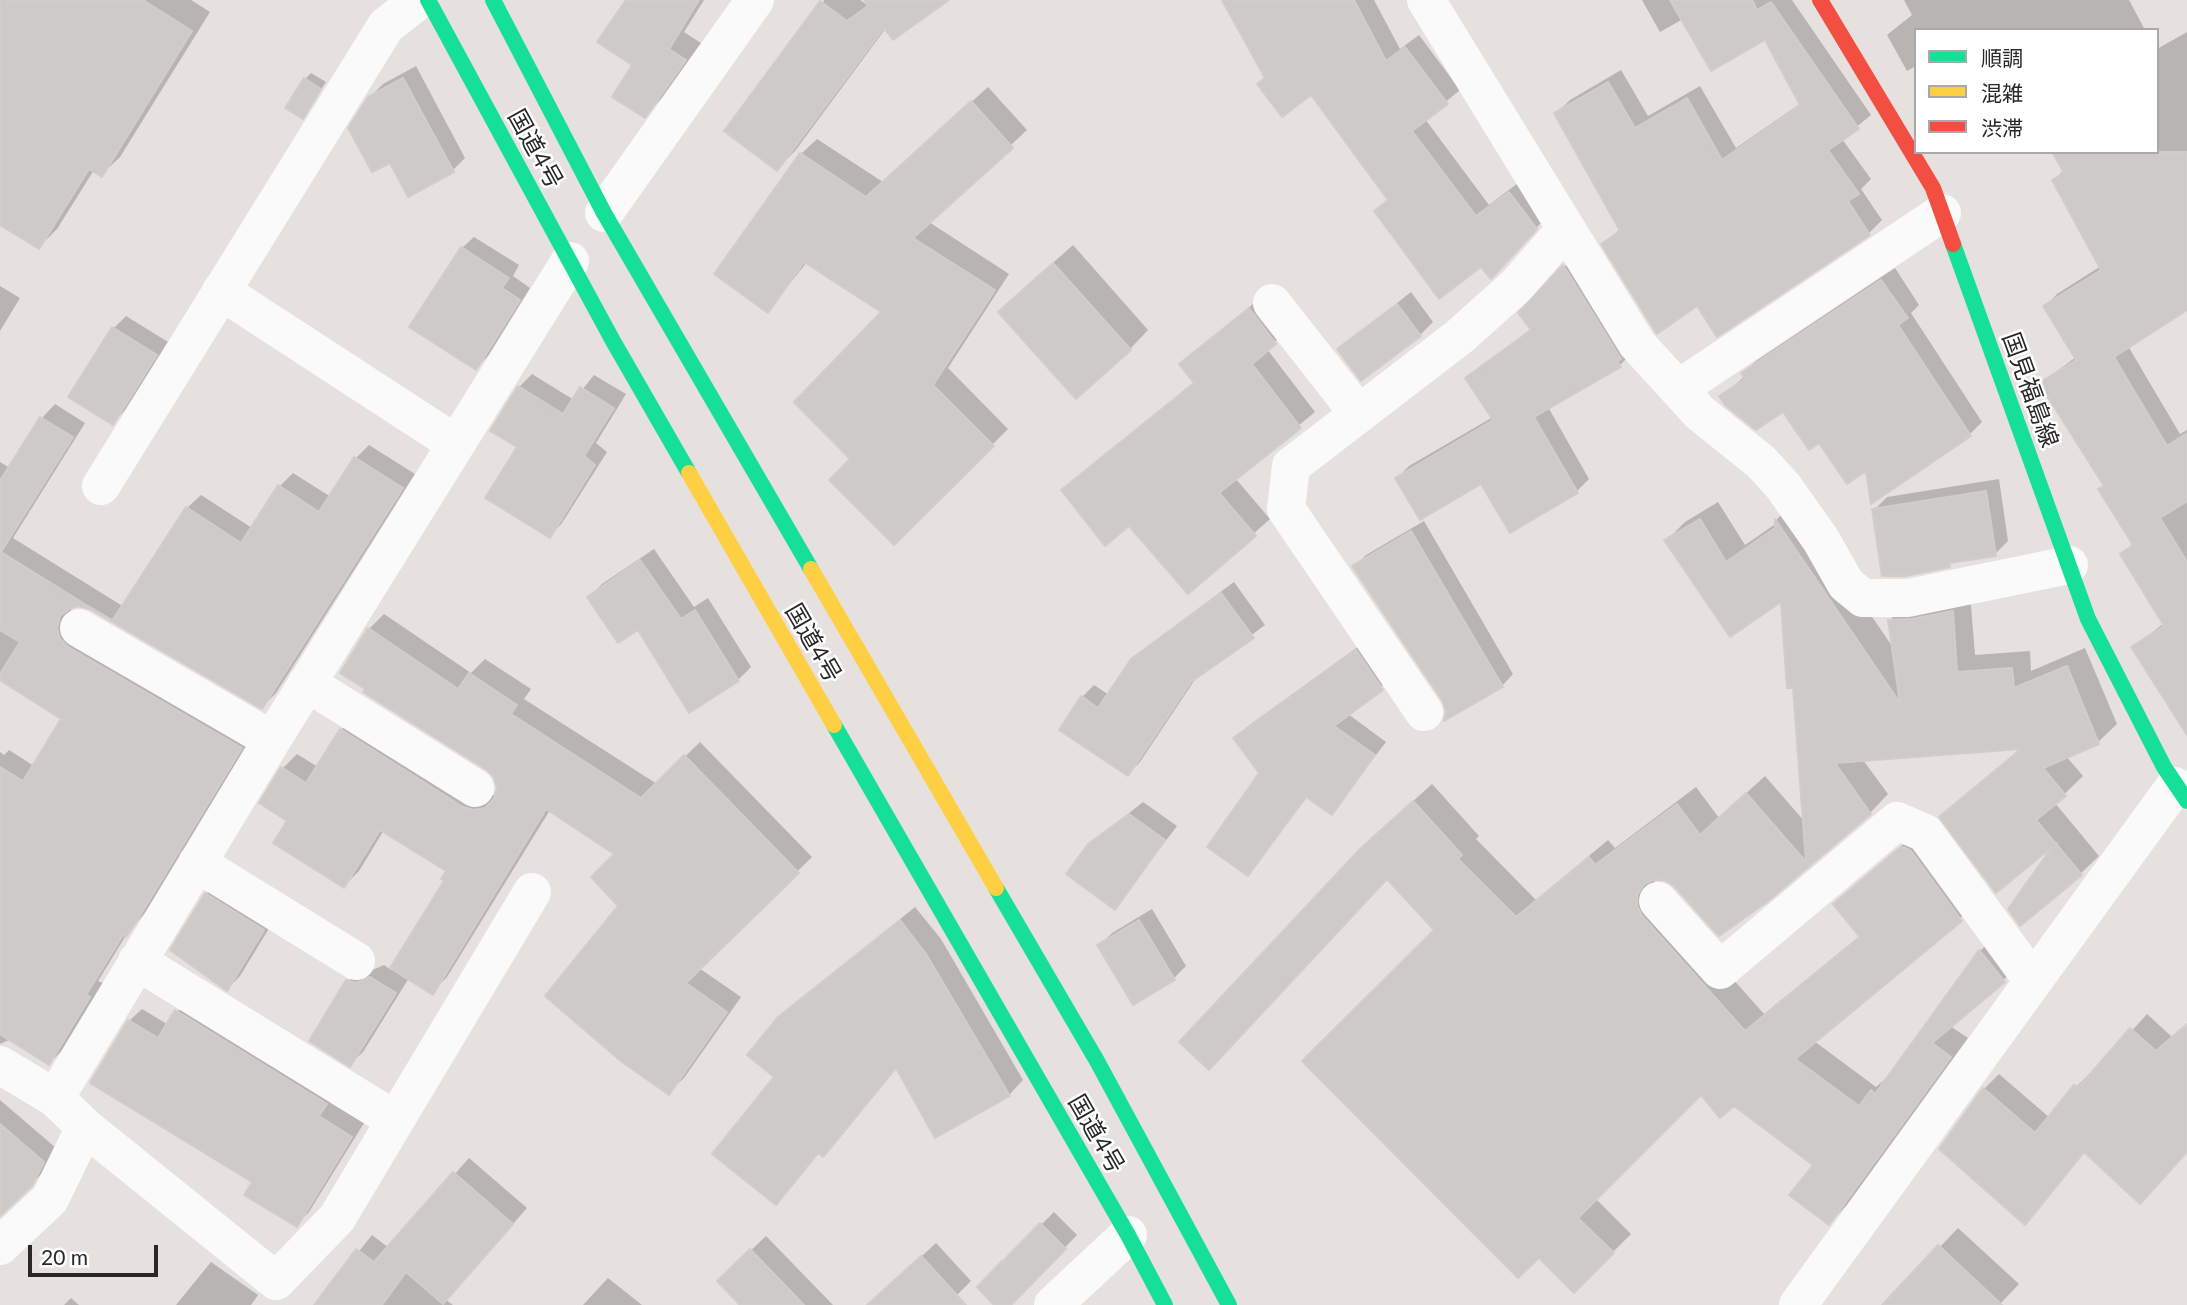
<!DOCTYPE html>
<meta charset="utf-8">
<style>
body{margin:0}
#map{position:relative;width:2187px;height:1305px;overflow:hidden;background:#e6e1de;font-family:Lato,"Noto Sans JP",sans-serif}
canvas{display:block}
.legend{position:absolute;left:1914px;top:28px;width:245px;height:126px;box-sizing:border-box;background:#fff;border:2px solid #a9a9a9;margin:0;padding:9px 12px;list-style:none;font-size:21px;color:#282828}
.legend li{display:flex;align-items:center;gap:14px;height:35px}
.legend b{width:35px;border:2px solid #a9a9a9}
.scale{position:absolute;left:28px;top:1245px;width:130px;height:32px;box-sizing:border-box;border:4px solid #282828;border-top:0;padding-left:9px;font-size:21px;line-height:24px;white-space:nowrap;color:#282828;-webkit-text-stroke:5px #fff;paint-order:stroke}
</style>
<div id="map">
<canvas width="2187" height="1305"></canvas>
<ul class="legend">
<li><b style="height:9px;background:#16e098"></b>順調</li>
<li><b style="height:9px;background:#ffcf43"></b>混雑</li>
<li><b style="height:9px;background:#f24e42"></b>渋滞</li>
</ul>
<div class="scale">20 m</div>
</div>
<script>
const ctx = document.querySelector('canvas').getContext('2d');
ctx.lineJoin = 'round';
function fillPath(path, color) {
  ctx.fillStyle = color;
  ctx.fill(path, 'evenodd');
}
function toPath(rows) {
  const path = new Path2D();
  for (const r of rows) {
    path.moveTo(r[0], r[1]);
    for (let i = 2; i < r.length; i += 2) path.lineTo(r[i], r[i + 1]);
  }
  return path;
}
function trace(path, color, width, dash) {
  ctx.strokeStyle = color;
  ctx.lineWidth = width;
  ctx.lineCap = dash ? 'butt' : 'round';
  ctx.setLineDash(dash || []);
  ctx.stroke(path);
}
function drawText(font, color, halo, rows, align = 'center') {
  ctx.font = font + ' Lato,"Noto Sans JP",sans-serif';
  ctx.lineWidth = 5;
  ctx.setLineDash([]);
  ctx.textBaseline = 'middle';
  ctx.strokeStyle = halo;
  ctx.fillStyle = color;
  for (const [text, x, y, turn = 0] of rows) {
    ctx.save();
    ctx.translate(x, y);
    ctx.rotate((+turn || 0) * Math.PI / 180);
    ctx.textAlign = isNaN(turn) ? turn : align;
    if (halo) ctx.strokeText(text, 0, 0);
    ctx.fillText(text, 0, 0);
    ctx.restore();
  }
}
const shadow = toPath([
 [0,0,191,0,210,12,120,157,101,175,94,170,57,229,39,247,0,223],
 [629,0,704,0,684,32,701,43,661,99,644,116,635,65],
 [824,0,860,0,866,4,872,0,944,0,886,28,795,151,777,169],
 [1224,0,1374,0,1400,49,1419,35,1460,90,1425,119,1489,205,1522,180,1548,215,1504,264,1482,265,1376,211,1389,198,1311,93,1266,77],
 [1642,0,1792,0,1871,115,1842,139,1871,179,1861,189,1882,220,1869,233,1718,334,1698,303,1603,244,1621,228,1557,113,1570,100,1621,70,1648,116,1700,86,1736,148,1801,103,1766,38,1683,19,1660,32],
 [1904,0,2129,0,2145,30,1916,30,1916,66,1907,71,1887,35,1912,15],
 [2187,32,2187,308,2128,346,2180,434,2187,430,2187,687,2134,647,2164,623,2122,554,2134,542,2100,489,2105,485,2041,383,2076,357,2045,307,2057,294,2101,266,2054,180,2064,170,2157,152,2157,49],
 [416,66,465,158,452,171,369,98,383,84],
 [311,73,326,82,303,116,305,79],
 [988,87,1027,130,929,222,1009,274,948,368,1008,429,894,543,884,312,807,262,768,311,801,154,817,139,883,182],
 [474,237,519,265,513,276,530,288,488,356,476,368,462,248],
 [1073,245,1148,330,1130,349,1019,293],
 [1576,255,1632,353,1620,365,1548,407,1589,479,1577,491,1511,531,1482,482,1397,478,1409,466,1493,417,1467,378,1532,328,1520,314],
 [1895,268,1919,305,1911,313,1982,422,1970,434,1868,468,1820,441,1783,410,1721,397,1745,376,1743,373,1756,361],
 [0,286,20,298,0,331],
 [1411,292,1433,322,1420,335,1339,349],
 [1265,294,1290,328,1267,349,1315,412,1235,478,1270,519,1188,592,1130,523,1063,491,1195,381,1181,364],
 [126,316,168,342,125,410,113,423,114,328],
 [532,374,574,400,594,375,626,394,596,443,607,452,562,523,550,536,519,387],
 [55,404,85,423,13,538,124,607,187,508,201,495,252,528,280,486,293,473,331,497,356,458,369,445,415,474,276,693,262,707,91,607,72,606,70,614,254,734,146,912,128,932,98,981,103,983,63,1050,49,1063,11,1039,0,1044,0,752,4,755,9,750,34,766,63,718,0,678,0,462,10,468,42,418],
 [1999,479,2008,541,1995,554,1954,560,1949,566,1874,510,1887,497],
 [1718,502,1745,545,1777,523,1777,519,1794,502,1894,649,1890,620,1908,602,1970,594,1975,655,2030,651,2031,671,2085,648,2117,724,2098,742,2066,756,2083,776,2055,803,2099,856,2080,874,2010,909,2059,841,1996,891,1941,817,2022,747,1863,760,1888,794,1870,813,1719,933,1666,879,1655,878,1654,886,1660,897,1764,1014,1861,935,1835,904,1917,832,1979,902,1814,1041,1876,1087,1891,1074,1980,951,1998,933,2023,963,1950,1026,1968,1038,1847,1205,1829,1223,1815,1165,1734,1104,1702,1093,1595,1198,1631,1234,1574,1291,1436,930,1380,831,1432,784,1479,836,1476,839,1536,900,1608,840,1615,848,1696,787,1719,818,1765,776,1805,822,1795,686,1782,599,1666,541,1685,522],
 [1424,521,1513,674,1502,686,1444,699,1354,567,1366,555],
 [654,549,694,607,708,598,751,667,738,680,589,597,602,584],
 [1234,582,1265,625,1198,675,1140,762,1128,774,1082,697,1094,685,1109,695,1145,648],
 [384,614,471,673,485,659,531,689,524,699,657,784,700,742,812,857,699,968,741,997,684,1078,669,1092,621,906,617,854,550,810,447,977,432,992,409,978,363,1052,350,1064,348,981,361,968,370,971,384,965,391,970,446,881,449,871,384,830,359,871,344,886,289,820,282,769,297,754,318,767,341,730,356,715,489,796,497,794,499,788,495,776,369,629],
 [1369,639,1394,676,1348,714,1386,742,1332,813,1308,796,1248,874,1262,773,1236,738,1248,726],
 [1143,802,1177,826,1115,908,1089,845],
 [219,882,276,917,240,976,227,989,206,894],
 [915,907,941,939,1023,1080,1009,1095,897,1067,838,1140,823,1154,820,1152,776,1203,779,1018],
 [1152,909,1186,966,1173,979,1099,946,1112,933],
 [189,999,339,1090,331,1103,364,1123,309,1212,296,1225,254,1182,129,1021,142,1009,167,1024],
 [2147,1014,2172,1037,2187,1024,2187,1151,2086,1151,2024,1222,1984,1089,1999,1074,2050,1118,2076,1087,2091,1072,2093,1074],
 [0,1100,56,1148,45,1170,31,1185,0,1199],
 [469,1158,527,1208,446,1300,453,1305,316,1305,372,1235,389,1248],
 [1054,1212,1077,1235,1009,1305,997,1305,979,1287],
 [1958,1228,2019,1284,1999,1305,1885,1305],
 [766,1236,833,1305,739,1305,719,1281],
 [936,1243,971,1281,957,1295,946,1305,869,1305],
 [211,1262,258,1295,251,1305,176,1305],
 [608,1278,642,1305,583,1305],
 [71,1298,79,1305,64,1305]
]);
const building = toPath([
 [0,0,143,0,192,31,102,177,89,169,39,249,0,225,0,0],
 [626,0,699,0,669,49,686,60,645,118,612,97,632,65,597,42,626,0],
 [864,0,949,0,893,40,884,28,777,171,724,131,820,1,847,21,868,6,864,0],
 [1222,0,1354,0,1386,61,1405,47,1448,104,1412,131,1476,216,1509,192,1537,229,1491,279,1481,267,1439,299,1374,211,1388,200,1311,95,1282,117,1257,84,1265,78,1222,0],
 [1670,0,1752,0,1757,10,1771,2,1859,129,1828,150,1859,194,1848,201,1870,235,1717,337,1697,306,1657,334,1655,331,1601,244,1620,231,1554,113,1608,82,1635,128,1687,98,1722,160,1800,105,1765,40,1711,71,1670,0],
 [304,78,321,89,303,119,285,108,304,78],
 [403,78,454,172,408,197,390,163,372,172,348,128,368,97,403,78],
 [971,101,1013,148,913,238,995,290,933,385,994,446,894,545,829,480,850,459,794,402,881,312,804,262,768,313,714,274,800,153,866,197,971,101],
 [2052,152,2187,152,2187,310,2114,357,2167,446,2187,433,2187,501,2160,518,2187,562,2187,735,2131,647,2164,626,2120,554,2133,545,2098,489,2104,486,2039,383,2076,360,2043,306,2101,270,2052,180,2064,173,2052,152],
 [461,247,509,278,502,288,520,300,476,370,409,327,461,247],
 [1053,263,1131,350,1076,399,998,312,1053,263],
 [1563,265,1621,359,1617,361,1621,367,1534,417,1578,493,1510,533,1481,484,1420,520,1395,478,1493,420,1465,378,1531,330,1518,313,1563,265],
 [1881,280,1908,318,1898,325,1971,436,1871,504,1866,471,1847,484,1819,443,1809,450,1783,412,1756,430,1725,405,1719,396,1745,379,1741,373,1881,280],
 [1397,304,1421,336,1361,381,1337,349,1397,304],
 [1249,308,1276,344,1252,364,1301,428,1219,493,1256,536,1188,594,1129,526,1105,546,1061,490,1194,383,1179,364,1249,308],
 [112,327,157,355,113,425,68,397,112,327],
 [518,386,563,414,580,387,614,408,584,456,595,465,550,538,485,498,517,447,490,431,518,386],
 [40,417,73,437,1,552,112,621,186,507,241,543,278,485,319,512,354,457,403,488,262,709,90,609,78,606,69,609,60,616,57,629,60,639,68,647,242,748,133,927,126,937,123,935,86,995,90,997,49,1065,0,1034,0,767,23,781,61,719,0,680,0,674,20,642,0,630,0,481,40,417],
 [1986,491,1996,556,1949,563,1950,567,1906,576,1882,576,1872,509,1986,491],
 [1700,519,1726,562,1775,528,1775,519,1900,703,1888,620,1912,619,1953,611,1957,672,2012,668,2014,688,2067,666,2099,744,2043,768,2066,796,2036,820,2082,875,2020,926,2008,909,2052,847,1996,893,1939,817,2021,749,1835,763,1871,814,1767,902,1719,936,1674,886,1664,880,1653,880,1644,884,1637,895,1637,906,1642,916,1745,1031,1860,937,1833,904,1897,850,1903,847,1911,851,1962,921,1795,1059,1859,1106,1871,1090,1875,1094,1979,950,2005,982,1932,1043,1951,1057,1829,1225,1789,1195,1813,1165,1734,1106,1720,1118,1701,1095,1578,1218,1614,1253,1574,1293,1539,1258,1518,1278,1302,1061,1434,930,1387,879,1209,1070,1179,1042,1360,849,1413,801,1462,855,1458,859,1516,917,1589,857,1595,865,1677,804,1700,835,1746,793,1806,862,1793,688,1787,688,1781,602,1730,637,1664,540,1700,519],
 [1411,531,1503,687,1444,721,1446,711,1442,700,1352,566,1411,531],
 [640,560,681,619,695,610,739,681,689,713,638,630,618,643,587,597,640,560],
 [1221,593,1254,638,1191,682,1128,776,1059,730,1081,696,1098,708,1131,659,1221,593],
 [368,628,458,689,469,673,517,705,511,714,641,798,684,755,799,873,686,983,727,1012,669,1095,622,1062,545,996,618,906,591,877,614,854,546,809,433,995,390,968,444,881,441,879,446,871,380,830,344,888,273,843,287,821,259,803,281,767,306,783,340,729,463,807,474,810,485,808,494,799,497,788,494,777,487,770,363,692,365,689,340,673,368,628],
 [1356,650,1383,690,1334,726,1375,755,1332,815,1306,797,1248,876,1207,847,1259,773,1233,738,1356,650],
 [1129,814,1165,840,1115,910,1066,874,1088,844,1129,814],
 [205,893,264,930,227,991,170,950,205,893],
 [900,920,926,954,1010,1096,935,1138,896,1068,823,1157,818,1153,776,1205,712,1154,774,1077,747,1055,778,1017,900,920],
 [1139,920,1175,980,1133,1005,1097,945,1139,920],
 [370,977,396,993,350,1067,309,1041,346,980,356,983,370,977],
 [175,1010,327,1104,319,1116,352,1137,297,1227,244,1195,252,1182,90,1083,128,1020,158,1038,175,1010],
 [2187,1024,2187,1152,2140,1204,2084,1152,2025,1225,1939,1149,1983,1088,2035,1133,2074,1085,2078,1088,2130,1028,2156,1051,2187,1024],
 [0,1124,44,1162,32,1186,0,1216,0,1124],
 [453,1172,513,1224,443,1304,406,1272,382,1305,314,1305,356,1249,374,1262,453,1172],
 [1040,1223,1066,1249,1011,1305,994,1305,977,1287,1002,1261,1006,1265,1004,1260,1040,1223],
 [1938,1245,2002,1305,1882,1305,1938,1245],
 [750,1249,804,1305,740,1305,717,1281,750,1249],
 [921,1256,966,1305,867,1305,921,1256]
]);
const street = toPath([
 [1426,0,1637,344,1700,413,1761,462,1783,486,1821,540,1846,584,1863,598,1908,598,2069,565],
 [604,213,755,0],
 [221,291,456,444],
 [1272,303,1359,414],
 [1678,389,1942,213],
 [101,486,386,26,419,0],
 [79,628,272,740],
 [307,683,475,788],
 [1424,712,1286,509,1291,466,1459,337,1516,286,1566,229],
 [197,863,356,961],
 [1658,901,1720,970,1897,821,1925,833,2033,981],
 [137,961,395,1120],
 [0,1065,55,1098,272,740,570,261],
 [55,1098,85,1127,276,1281,337,1218,532,892],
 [0,1246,50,1199,85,1127],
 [1053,1305,1128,1235],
 [1798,1305,2175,786]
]);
const fast = toPath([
 [428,0,613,341,689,473],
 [493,0,604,213,811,569],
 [1953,244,2088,619,2164,767,2187,801],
 [834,725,1128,1235,1165,1305],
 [996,888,1097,1061,1229,1305]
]);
const slow = toPath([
 [689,473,834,725],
 [811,569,996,888]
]);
const jam = toPath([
 [1820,0,1933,188,1953,244]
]);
const streetNames = [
 ["国道4号",535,149,61],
 ["国見福島線",2030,390,70],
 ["国道4号",813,643,60],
 ["国道4号",1096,1134,60]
];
fillPath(shadow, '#0003');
fillPath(building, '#cdcac8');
trace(building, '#d1cdca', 2);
trace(street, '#fbfafa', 38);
trace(fast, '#16e098', 16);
trace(slow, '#ffcf43', 16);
trace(jam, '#f24e42', 16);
drawText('24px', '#282828', '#fff', streetNames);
</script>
